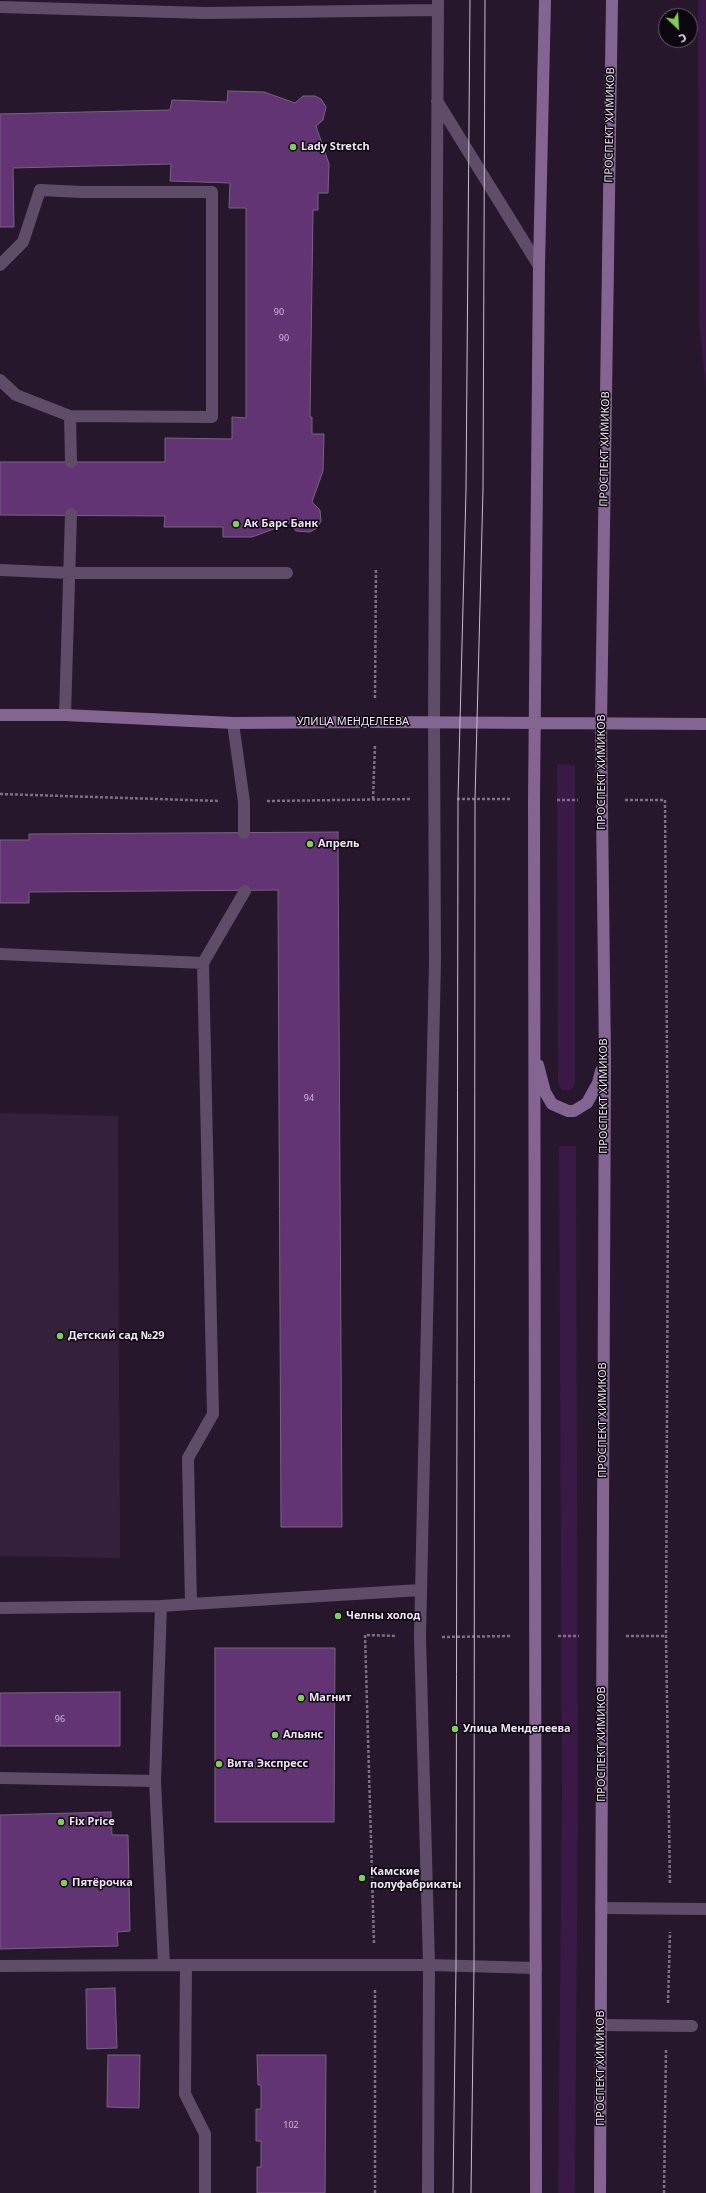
<!DOCTYPE html>
<meta charset="utf-8">
<style>
body{margin:0}
#map{position:relative;width:706px;height:2193px;overflow:hidden;background:#26172d;font-family:"Noto Sans",sans-serif}
canvas{display:block}
.north{position:absolute;left:658px;top:8px;width:40px;height:40px;box-sizing:border-box;background:#0c060e;border:1px solid #665f6a;border-radius:50%;rotate:155deg;font-size:11px;font-weight:700;line-height:16px;text-align:center;color:#eee4f3}
.north::after{content:'';display:block;margin:auto;width:14px;height:18px;background:#80d051;clip-path:polygon(50% 0,100% 100%,50% 72%,0 100%)}
</style>
<div id="map">
<canvas width="706" height="2193"></canvas>
<div class="north">С</div>
</div>
<script>
const ctx = document.querySelector('canvas').getContext('2d');
ctx.lineJoin = 'round';
function fillPath(path, color) {
  ctx.fillStyle = color;
  ctx.fill(path, 'evenodd');
}
function toPath(rows) {
  const path = new Path2D();
  for (const r of rows) {
    path.moveTo(r[0], r[1]);
    for (let i = 2; i < r.length; i += 2) path.lineTo(r[i], r[i + 1]);
  }
  return path;
}
function trace(path, color, width, dash) {
  ctx.strokeStyle = color;
  ctx.lineWidth = width;
  ctx.lineCap = dash ? 'butt' : 'round';
  ctx.setLineDash(dash || []);
  ctx.stroke(path);
}
function drawText(font, color, halo, rows, align = 'center') {
  ctx.font = font + ' "Noto Sans",sans-serif';
  ctx.lineWidth = 3;
  ctx.setLineDash([]);
  ctx.textBaseline = 'middle';
  ctx.strokeStyle = halo;
  ctx.fillStyle = color;
  for (const [text, x, y, turn = 0] of rows) {
    ctx.save();
    ctx.translate(x, y);
    ctx.rotate((+turn || 0) * Math.PI / 180);
    ctx.textAlign = isNaN(turn) ? turn : align;
    if (halo) ctx.strokeText(text, 0, 0);
    ctx.fillText(text, 0, 0);
    ctx.restore();
  }
}
const built = toPath([
 [0,1113,118,1116,120,1558,0,1556]
]);
const green = toPath([
 [698,0,706,0,706,387,699,324],
 [557,764,575,765,575,1084,571,1090,562,1090,558,1084],
 [559,1146,576,1146,578,1798,575,2193,558,2193,562,1798]
]);
const building = toPath([
 [228,91,264,92,295,103,303,96,315,96,321,99,326,107,323,120,316,126,329,164,328,193,318,193,318,210,313,210,310,417,312,417,312,434,324,434,323,471,312,502,320,510,321,521,317,528,310,532,296,531,290,523,252,537,223,537,223,527,164,527,165,516,0,515,0,462,165,462,165,438,232,439,232,417,246,418,246,208,229,208,230,183,170,181,171,164,13,168,14,227,0,227,0,114,170,110,172,100,227,102,228,91],
 [338,832,342,1527,281,1527,278,890,29,892,29,903,0,903,0,840,29,840,29,834,338,832],
 [215,1648,335,1648,334,1822,215,1822,215,1648],
 [120,1692,120,1746,0,1746,0,1693,120,1692],
 [111,1812,112,1835,128,1835,130,1931,117,1932,118,1946,0,1949,0,1815,111,1812],
 [115,1988,117,2048,87,2049,86,1989,115,1988],
 [108,2055,140,2055,139,2108,107,2107,108,2055],
 [257,2055,326,2055,325,2193,257,2193,257,2167,261,2167,261,2141,256,2141,256,2109,261,2109,261,2085,258,2085,257,2055]
]);
const path = toPath([
 [375,698,376,568],
 [0,794,220,801],
 [373,799,375,745],
 [457,799,510,799],
 [557,800,578,800],
 [625,800,665,800,668,1182,666,1636,670,1885],
 [267,801,412,799],
 [558,1636,579,1636],
 [626,1636,666,1636],
 [442,1637,511,1636],
 [374,1943,365,1635,397,1636],
 [668,2003,670,1932],
 [375,2193,375,1988],
 [664,2193,666,2050]
]);
const service = toPath([
 [0,7,205,13,438,10],
 [437,101,539,266],
 [0,265,23,242,40,190,82,192,212,192,212,417,70,416,16,395,0,380],
 [70,416,71,462],
 [0,570,69,573,287,573],
 [65,715,71,514],
 [233,723,244,802,244,833],
 [0,954,203,963,245,891],
 [203,963,213,1414,188,1458,191,1604,420,1590],
 [0,1608,161,1606],
 [0,1778,155,1781],
 [601,1908,706,1909],
 [164,1965,155,1781,161,1606,191,1604],
 [0,1966,186,1965],
 [601,2025,692,2026],
 [205,2193,205,2134,185,2094,186,1965,429,1965,536,1968],
 [428,2193,429,1965,420,1637,435,961,434,722,438,0]
]);
const secondary = toPath([
 [0,715,65,715,233,723,375,722,706,724],
 [538,1065,545,1092,552,1104,568,1111,574,1111,587,1103,598,1083,601,1071],
 [536,2193,534,800,539,266,545,0],
 [600,2193,605,1060,601,724,612,0]
]);
const tram = toPath([
 [453,2193,456,1966,458,799,466,490,470,0],
 [471,2193,474,1966,475,799,483,489,485,0]
]);
const markers = [
 [293,147,4,"#80d051"],
 [236,524,4,"#80d051"],
 [310,844,4,"#80d051"],
 [60,1336,4,"#80d051"],
 [338,1616,4,"#80d051"],
 [301,1698,4,"#80d051"],
 [455,1729,4,"#80d051"],
 [275,1735,4,"#80d051"],
 [219,1764,4,"#80d051"],
 [61,1822,4,"#80d051"],
 [362,1878,4,"#80d051"],
 [64,1883,4,"#80d051"]
];
const numberNames = [
 ["90",279,312],
 ["90",284,338],
 ["94",309,1098],
 ["96",60,1719],
 ["102",291,2125]
];
const streetNames = [
 ["ПРОСПЕКТ ХИМИКОВ",610,125,-89],
 ["ПРОСПЕКТ ХИМИКОВ",605,449,-89],
 ["УЛИЦА МЕНДЕЛЕЕВА",353,722],
 ["ПРОСПЕКТ ХИМИКОВ",602,772,-90],
 ["ПРОСПЕКТ ХИМИКОВ",604,1096,-90],
 ["ПРОСПЕКТ ХИМИКОВ",603,1420,-90],
 ["ПРОСПЕКТ ХИМИКОВ",602,1744,-90],
 ["ПРОСПЕКТ ХИМИКОВ",601,2068,-90]
];
const poiNames = [
 ["Lady Stretch",301,147],
 ["Ак Барс Банк",244,524],
 ["Апрель",318,844],
 ["Детский сад №29",68,1336],
 ["Челны холод",346,1616],
 ["Магнит",309,1698],
 ["Улица Менделеева",463,1729],
 ["Альянс",283,1735],
 ["Вита Экспресс",227,1764],
 ["Fix Price",69,1822],
 ["Камские",370,1872],
 ["полуфабрикаты",370,1885],
 ["Пятёрочка",72,1883]
];
fillPath(built, '#34203b');
fillPath(green, '#3a1946');
fillPath(building, '#623474');
trace(building, '#76647e', 1);
trace(path, '#7c7083', 2.5, [3, 2]);
trace(service, '#5f4c68', 12);
trace(secondary, '#846592', 12);
trace(tram, '#c8bdce', 1);
for (const [x, y, r, color] of markers) {
  const dot = new Path2D();
  dot.arc(x, y, r, 0, 2 * Math.PI);
  ctx.fillStyle = color;
  ctx.fill(dot);
  trace(dot, '#0c060e', 1.5);
}
drawText('9px', '#cbb8d3', null, numberNames);
drawText('11px', '#eee4f3', '#0c060e', streetNames);
drawText('bold 11px', '#eee4f3', '#0c060e', poiNames, 'left');
</script>
